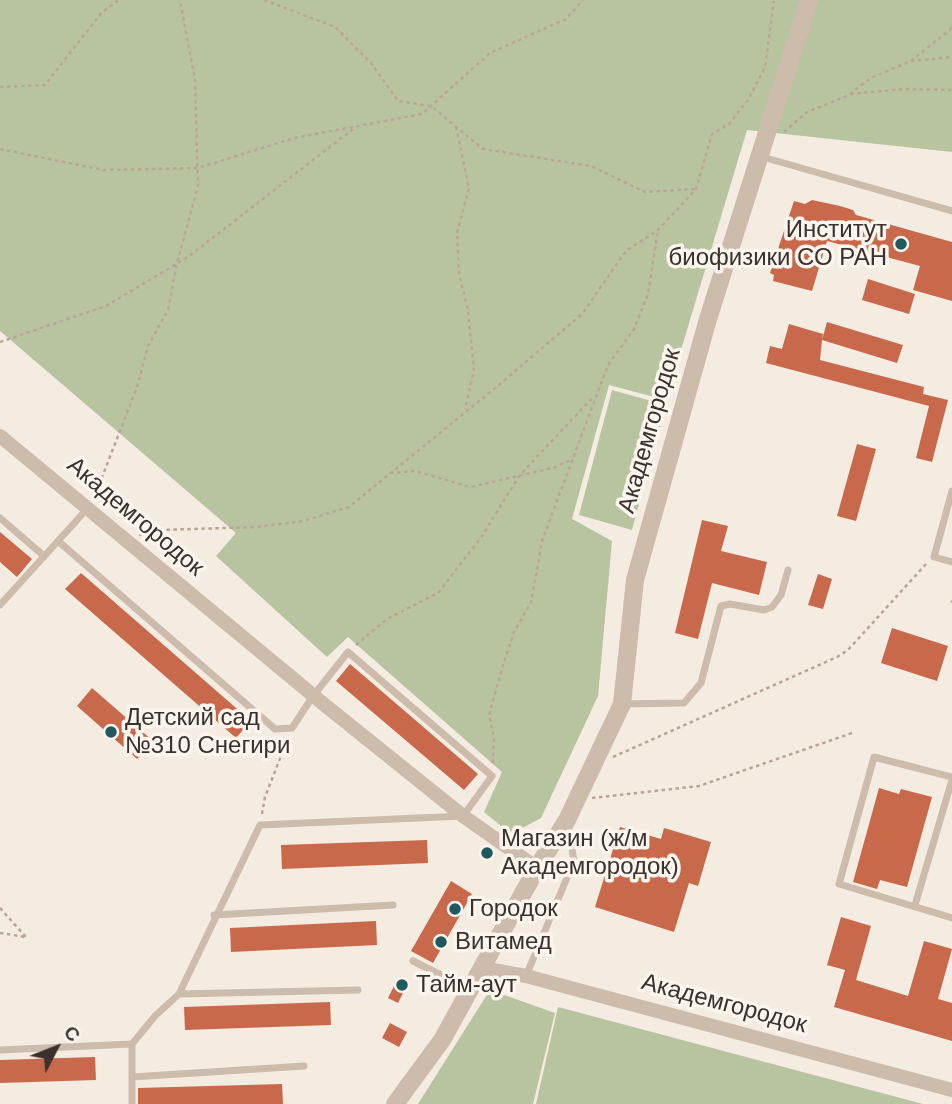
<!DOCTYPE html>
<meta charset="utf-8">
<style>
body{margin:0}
#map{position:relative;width:952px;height:1104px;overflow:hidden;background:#f4ebe1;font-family:Arial,sans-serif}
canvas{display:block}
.north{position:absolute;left:21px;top:1013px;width:70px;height:70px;-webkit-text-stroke:5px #fbf5ee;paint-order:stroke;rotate:48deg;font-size:19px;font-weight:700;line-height:28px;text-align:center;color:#3b302b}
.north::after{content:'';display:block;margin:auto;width:24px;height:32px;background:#3b302b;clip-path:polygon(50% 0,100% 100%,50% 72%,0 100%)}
</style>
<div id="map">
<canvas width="952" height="1104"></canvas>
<div class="north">С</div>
</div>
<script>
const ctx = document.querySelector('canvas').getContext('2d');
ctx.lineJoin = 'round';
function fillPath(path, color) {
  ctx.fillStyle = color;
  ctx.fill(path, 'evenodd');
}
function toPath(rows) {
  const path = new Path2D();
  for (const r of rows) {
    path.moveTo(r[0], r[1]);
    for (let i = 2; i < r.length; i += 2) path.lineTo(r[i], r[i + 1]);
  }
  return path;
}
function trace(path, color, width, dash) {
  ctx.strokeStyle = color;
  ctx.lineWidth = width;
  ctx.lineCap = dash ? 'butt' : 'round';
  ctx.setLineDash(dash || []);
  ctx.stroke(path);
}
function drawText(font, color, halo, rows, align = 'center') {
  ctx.font = font + ' Arial,sans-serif';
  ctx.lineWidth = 7;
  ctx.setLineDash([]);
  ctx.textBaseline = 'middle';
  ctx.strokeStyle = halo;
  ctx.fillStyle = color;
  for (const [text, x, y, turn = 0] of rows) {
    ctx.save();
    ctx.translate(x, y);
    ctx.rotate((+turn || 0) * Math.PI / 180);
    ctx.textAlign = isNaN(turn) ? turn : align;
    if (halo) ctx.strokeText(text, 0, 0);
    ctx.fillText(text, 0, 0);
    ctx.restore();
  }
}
const green = toPath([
 [0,0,952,0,952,152,747,130,666,400,609,385,572,519,612,541,598,696,541,818,511,834,484,812,502,772,348,637,327,657,216,556,236,533,0,331],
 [612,390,666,405,632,530,579,515],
 [490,990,555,1013,533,1104,418,1104],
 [558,1007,923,1104,536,1104]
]);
const building = toPath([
 [812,200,840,206,853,210,856,215,952,242,952,301,913,290,920,266,827,241,812,291,773,281,774,275,770,273,794,201,805,204],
 [868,279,915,294,909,314,862,300],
 [827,322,903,345,897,363,822,340,820,360,924,387,923,394,948,400,932,462,916,458,929,406,766,363,770,346,782,349,789,324,823,334,822,340],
 [857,444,876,449,856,521,837,516],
 [702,520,728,526,721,551,767,562,759,595,712,583,698,639,675,633],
 [0,532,32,559,17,577,0,562],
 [81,573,251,721,236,738,65,589],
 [818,574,832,579,823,609,808,605],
 [892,628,948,646,937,681,881,663],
 [350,664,478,774,464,790,336,681],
 [92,688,153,741,137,759,77,706],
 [879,788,899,794,901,789,932,797,907,887,880,880,877,889,853,882],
 [620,827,661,839,664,828,711,842,698,886,689,883,674,932,595,907],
 [427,840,428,863,282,869,281,845],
 [451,881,472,894,433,963,411,951],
 [841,917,871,926,856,980,908,996,924,941,952,949,938,999,952,1003,952,1041,834,1007,845,970,827,965],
 [376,921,377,945,231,952,230,928],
 [398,978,408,983,398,1003,388,998],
 [330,1002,331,1025,185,1030,184,1007],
 [390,1023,407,1032,399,1047,382,1038],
 [95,1057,96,1080,0,1083,0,1060],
 [282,1084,283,1104,138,1104,138,1088]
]);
const path = toPath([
 [264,0,335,27,371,63,398,101,431,106,483,149,591,166,645,192,695,189],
 [911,61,952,28],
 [0,87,45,85,102,12,119,0],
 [850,94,904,89,952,90],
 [456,127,469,188,457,233,459,274,468,310,474,370,465,409],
 [784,132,807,112,847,96,871,78,911,61,952,57],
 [0,149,103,170,198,168,294,138,422,114,490,53,566,19,583,0],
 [0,342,106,306,188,257,353,129],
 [390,473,415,471,470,487,553,468,573,459],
 [94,498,137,387,148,346,168,310,177,263,198,186,195,80,180,0],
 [139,535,159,530,257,527,303,521,349,507,500,384,582,314,626,251,658,230,696,189,712,134,729,124,748,100,765,67,774,1],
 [951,601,952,602],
 [356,645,387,619,438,593,482,536,519,476,594,396],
 [613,757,837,657,848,650,926,564],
 [493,763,494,737,489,715,503,665,514,632,531,602,542,541,608,365,634,329,648,294,658,230],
 [592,798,699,786,852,733],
 [262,814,265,797,288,738],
 [0,908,26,937],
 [0,933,26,937]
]);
const service = toPath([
 [759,156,952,211],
 [952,491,934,557,952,562],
 [0,518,44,556],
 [58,541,275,729,292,728,313,696,348,652,492,776,463,816,260,825,179,994,155,1016,132,1044,132,1104],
 [0,605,87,509],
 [622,704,684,703,701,683,721,606,730,604,764,610,772,607,781,595,788,570],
 [952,777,874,757,839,884,952,918],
 [915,905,952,780],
 [214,915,393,905],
 [413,961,469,989],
 [526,976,574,861,568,824],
 [179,994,358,990],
 [0,1050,132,1044],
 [132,1077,304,1066]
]);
const minor = toPath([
 [0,436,326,706,463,816,537,868],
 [482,968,526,976,952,1090]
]);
const tertiary = toPath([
 [395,1104,442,1040,537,868,567,820,622,704,635,580,708,319,809,0]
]);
const markers = [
 [901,244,7,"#1f5a5e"],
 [111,732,7,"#1f5a5e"],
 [487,853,7,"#1f5a5e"],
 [455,909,7,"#1f5a5e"],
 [441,942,7,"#1f5a5e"],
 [402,985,7,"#1f5a5e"]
];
const poiNames = [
 ["Институт",887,230,"right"],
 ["биофизики СО РАН",887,258,"right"],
 ["Детский сад",125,718],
 ["№310 Снегири",125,746],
 ["Магазин (ж/м",501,839],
 ["Академгородок)",501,867],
 ["Городок",469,909],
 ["Витамед",455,942],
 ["Тайм-аут",416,985]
];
const streetNames = [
 ["Академгородок",650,431,-74],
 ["Академгородок",135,517,40],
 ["Академгородок",724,1004,15]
];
fillPath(green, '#b8c4a0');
fillPath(building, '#c8694b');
trace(path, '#b9a596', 2.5, [3.5, 3.5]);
trace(service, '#cdbbac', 7);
trace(minor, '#cdbbac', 14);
trace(tertiary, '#cdbbac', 18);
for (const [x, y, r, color] of markers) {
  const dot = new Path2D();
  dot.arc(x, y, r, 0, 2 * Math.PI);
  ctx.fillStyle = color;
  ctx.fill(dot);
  trace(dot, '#fbf5ee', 2.5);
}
drawText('24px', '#3b302b', '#fbf5ee', poiNames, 'left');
drawText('24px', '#3b302b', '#fbf5ee', streetNames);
</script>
